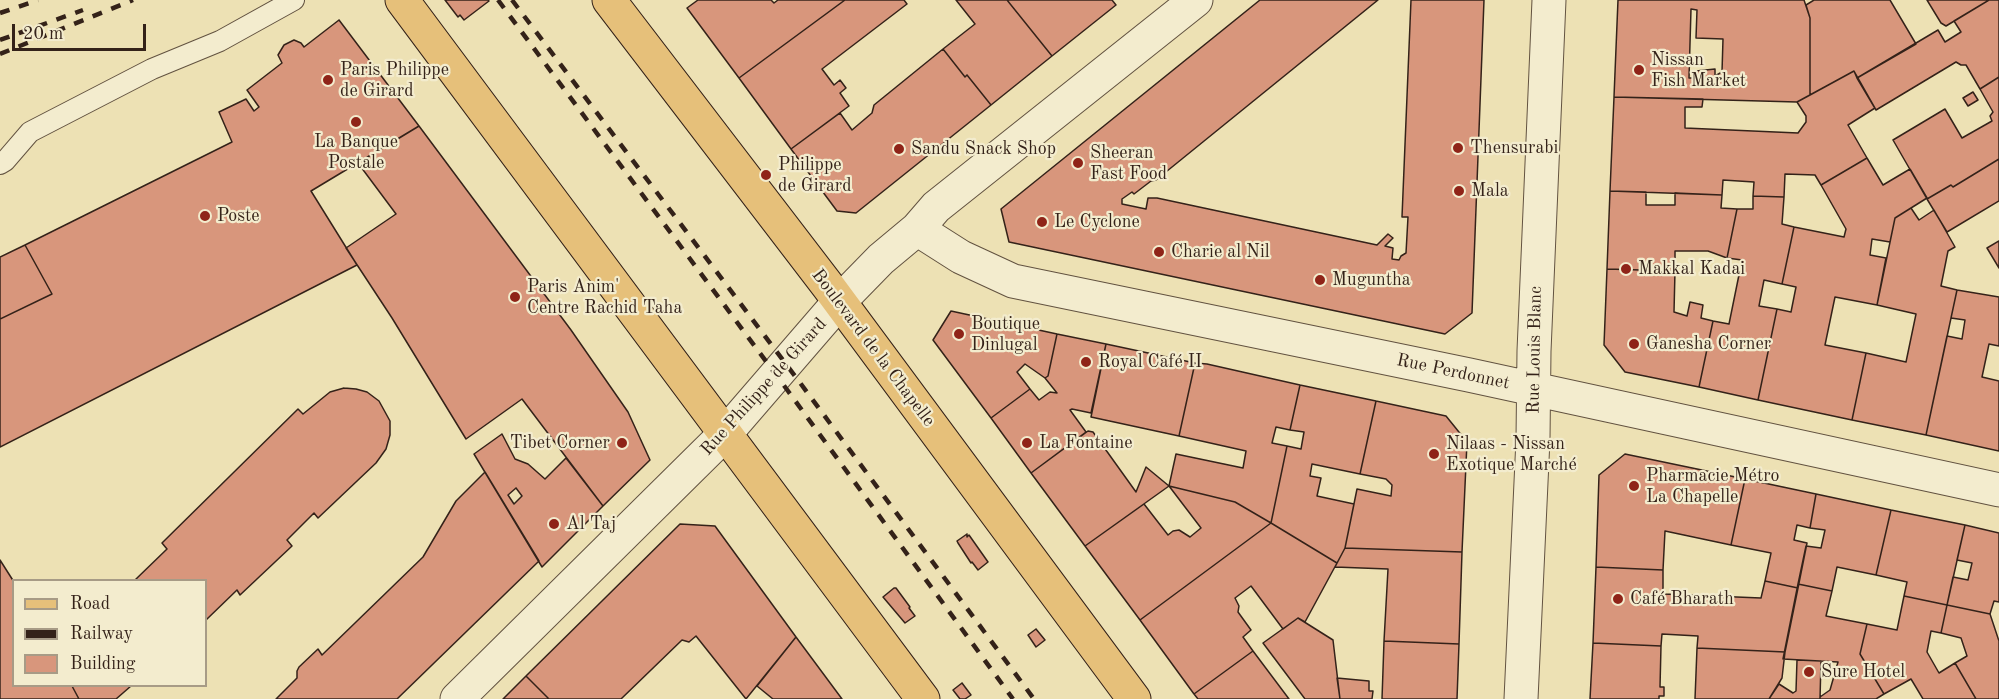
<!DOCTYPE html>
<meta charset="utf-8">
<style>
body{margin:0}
#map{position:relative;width:1999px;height:699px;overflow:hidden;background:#ede1b4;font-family:"Old Standard TT",serif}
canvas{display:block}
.legend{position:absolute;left:12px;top:579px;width:195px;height:108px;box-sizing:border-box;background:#f3ecce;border:2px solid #a79b86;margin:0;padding:8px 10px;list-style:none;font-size:18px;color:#342219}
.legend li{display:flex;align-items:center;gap:12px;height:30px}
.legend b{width:30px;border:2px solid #a79b86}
.scale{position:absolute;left:12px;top:24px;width:134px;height:27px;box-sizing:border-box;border:3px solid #342219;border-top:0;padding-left:8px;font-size:18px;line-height:21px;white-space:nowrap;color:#342219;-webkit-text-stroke:4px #f3ecce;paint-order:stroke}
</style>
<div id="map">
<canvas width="1999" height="699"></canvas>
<ul class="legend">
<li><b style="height:8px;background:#e6c07a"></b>Road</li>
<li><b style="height:8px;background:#342219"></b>Railway</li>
<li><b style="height:16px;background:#d8967c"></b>Building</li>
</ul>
<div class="scale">20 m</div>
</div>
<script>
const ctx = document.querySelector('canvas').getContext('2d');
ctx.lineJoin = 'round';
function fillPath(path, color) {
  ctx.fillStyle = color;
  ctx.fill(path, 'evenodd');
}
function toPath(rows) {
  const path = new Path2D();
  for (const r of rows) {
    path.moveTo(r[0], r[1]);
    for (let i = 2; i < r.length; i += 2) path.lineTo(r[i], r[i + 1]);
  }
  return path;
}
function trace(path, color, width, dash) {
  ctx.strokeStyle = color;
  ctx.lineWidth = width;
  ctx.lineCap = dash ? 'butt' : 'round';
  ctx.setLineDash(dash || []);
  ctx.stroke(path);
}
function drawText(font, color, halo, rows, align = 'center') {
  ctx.font = font + ' "Old Standard TT",serif';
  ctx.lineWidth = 4.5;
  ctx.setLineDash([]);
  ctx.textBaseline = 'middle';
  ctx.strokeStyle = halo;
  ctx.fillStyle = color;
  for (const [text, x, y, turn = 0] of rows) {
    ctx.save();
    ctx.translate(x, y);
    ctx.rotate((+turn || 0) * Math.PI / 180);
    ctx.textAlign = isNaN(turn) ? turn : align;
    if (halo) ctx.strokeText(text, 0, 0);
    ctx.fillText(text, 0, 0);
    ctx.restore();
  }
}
const building = toPath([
 [445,0,488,0,489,1,464,20,460,15,458,17,445,0],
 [698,0,771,0,774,3,778,0,845,0,739,78,687,8,698,0],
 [845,0,904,0,907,4,822,69,834,85,840,80,846,88,840,93,849,106,791,149,739,78,845,0],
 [956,0,1007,0,1052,56,991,105,967,75,965,77,943,49,975,24,956,0],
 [1007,0,1112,0,1116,5,1052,56,1007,0],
 [1260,0,1378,0,1156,180,1151,181,1134,194,1132,192,1122,199,1122,204,1146,209,1148,198,1157,198,1377,245,1388,234,1393,238,1385,246,1393,248,1392,259,1399,260,1401,256,1406,253,1408,217,1402,217,1411,0,1484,0,1472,313,1445,334,1009,242,1001,209,1260,0],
 [1618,0,1804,0,1810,18,1810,95,1797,102,1614,97,1618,0],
 [1691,9,1697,10,1696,38,1723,39,1722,72,1715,76,1715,69,1696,71,1695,78,1689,78,1691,9],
 [1814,0,1890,0,1916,44,1857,78,1854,71,1810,95,1810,18,1806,5,1814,0],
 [1927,0,1989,0,1946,26,1941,23,1927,0],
 [1989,0,1999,0,1999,77,1980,89,1966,65,1961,65,1956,62,1876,110,1857,78,1938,30,1945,42,1961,32,1954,21,1989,0],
 [339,20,419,126,311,191,357,265,0,447,0,319,52,294,25,245,232,142,219,112,246,99,254,111,259,107,247,90,282,63,278,55,284,45,294,40,301,43,304,47,339,20],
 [943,49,965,77,967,75,991,105,856,213,837,211,791,149,840,113,852,130,872,113,874,105,943,49],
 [1854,71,1875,108,1848,125,1867,158,1821,185,1815,175,1785,174,1784,197,1753,196,1754,182,1723,180,1722,195,1610,191,1614,97,1703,99,1702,107,1685,107,1685,128,1798,133,1806,122,1806,116,1797,102,1854,71],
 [1999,77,1999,159,1953,187,1951,185,1927,199,1893,140,1945,109,1962,138,1992,121,1990,116,1993,112,1980,89,1999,77],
 [1973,92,1978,100,1968,106,1963,98,1973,92],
 [419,126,571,330,628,412,650,460,603,506,522,399,466,439,392,318,346,248,396,214,358,163,419,126],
 [1867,158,1883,185,1910,169,1927,198,1895,218,1890,242,1872,239,1870,255,1886,258,1877,305,1835,297,1825,345,1866,353,1852,420,1758,400,1777,309,1791,312,1796,287,1782,284,1794,227,1844,237,1846,229,1821,185,1867,158],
 [1999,159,1999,201,1947,232,1927,199,1951,185,1953,187,1999,159],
 [1610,191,1646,192,1646,205,1675,205,1675,193,1722,195,1721,208,1737,209,1727,258,1708,251,1675,251,1675,271,1607,269,1610,191],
 [1753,196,1784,197,1782,224,1794,227,1782,284,1764,280,1759,306,1777,309,1758,400,1699,387,1713,321,1729,324,1742,260,1727,258,1737,209,1753,209,1753,196],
 [1911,208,1919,220,1934,210,1955,247,1948,251,1941,286,1957,290,1926,435,1852,420,1866,353,1906,362,1916,314,1877,305,1895,218,1911,208],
 [1999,241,1999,268,1987,248,1999,241],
 [25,245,52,294,0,319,0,257,25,245],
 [1607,269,1675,271,1674,312,1687,316,1690,302,1703,305,1701,318,1713,321,1699,387,1625,372,1604,345,1607,269],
 [1957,290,1999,297,1999,346,1989,344,1982,377,1999,381,1999,451,1926,435,1947,336,1962,339,1965,320,1951,318,1957,290],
 [951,311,1057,334,1048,376,1045,378,1025,364,1017,372,1030,389,991,418,933,340,951,311],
 [1057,334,1106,344,1091,413,1072,409,1070,410,1086,432,1031,473,991,418,1030,389,1039,400,1050,392,1057,393,1045,378,1048,376,1057,334],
 [1106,344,1195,363,1179,436,1091,417,1106,344],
 [1195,363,1207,364,1300,385,1290,430,1276,427,1272,443,1287,446,1271,523,1235,502,1169,486,1176,454,1243,468,1246,451,1179,436,1195,363],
 [1300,385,1376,401,1360,474,1312,464,1310,476,1321,478,1317,496,1354,504,1345,548,1337,563,1271,523,1287,446,1301,449,1304,432,1290,430,1300,385],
 [344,388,356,389,367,392,379,401,390,421,390,435,386,449,376,463,318,518,314,513,287,540,292,546,240,595,237,590,206,620,206,580,135,580,167,549,162,543,298,409,303,414,330,392,344,388],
 [1376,401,1446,416,1467,442,1462,552,1345,548,1357,489,1391,496,1392,485,1386,479,1360,474,1376,401],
 [1088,431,1093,432,1136,492,1146,467,1169,486,1085,546,1031,473,1088,431],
 [502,434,515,459,528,464,545,479,566,458,603,506,542,567,474,454,502,434],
 [516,488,522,496,514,504,508,495,516,488],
 [1625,454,1745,479,1731,545,1665,531,1663,570,1596,567,1599,475,1625,454],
 [485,472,539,561,397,699,276,699,297,678,297,671,299,667,318,649,322,655,423,557,456,501,485,472],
 [1745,479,1816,494,1810,528,1797,525,1794,540,1807,543,1798,588,1765,581,1771,553,1731,545,1745,479],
 [1169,486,1235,502,1271,523,1140,620,1085,546,1144,504,1168,535,1173,531,1179,530,1190,537,1201,528,1169,486],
 [1816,494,1891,510,1876,575,1837,567,1832,591,1798,584,1806,546,1821,548,1825,530,1810,528,1816,494],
 [1891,510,1965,525,1947,605,1904,596,1907,582,1876,575,1891,510],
 [1271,523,1337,563,1305,622,1298,618,1283,629,1251,586,1235,598,1239,606,1238,612,1251,630,1243,637,1253,651,1194,694,1140,620,1271,523],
 [680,524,715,526,796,637,746,699,696,636,689,642,682,640,621,699,549,699,526,676,680,524],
 [1965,525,1999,533,1999,602,1994,601,1990,614,1947,605,1953,577,1968,580,1972,563,1957,560,1965,525],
 [967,534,967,537,969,535,988,562,978,570,972,562,971,563,958,543,957,541,967,534],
 [1345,548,1462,552,1459,644,1384,641,1388,569,1335,567,1345,548],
 [0,560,14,582,14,686,72,686,79,699,0,699,0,560],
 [1596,567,1663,570,1663,594,1761,598,1765,581,1798,588,1785,652,1697,648,1698,636,1662,634,1661,646,1593,643,1596,567],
 [1798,584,1832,591,1826,616,1867,624,1860,654,1884,694,1876,699,1820,699,1820,697,1830,690,1838,662,1783,659,1798,584],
 [894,588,896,588,910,607,909,608,915,616,905,623,883,597,894,588],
 [1904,596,1947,605,1941,633,1931,631,1927,652,1939,673,1955,663,1976,699,1923,699,1911,679,1884,694,1860,654,1867,624,1897,630,1904,596],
 [1947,605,1990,614,1999,641,1999,699,1976,699,1955,663,1967,656,1961,638,1941,633,1947,605],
 [1298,618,1333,640,1340,699,1305,699,1263,643,1298,618],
 [1036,629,1045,640,1036,647,1028,635,1036,629],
 [796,637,842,699,773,699,757,686,796,637],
 [1384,641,1459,644,1457,699,1382,699,1384,641],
 [1593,643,1661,646,1660,687,1664,687,1664,696,1659,696,1659,699,1590,699,1593,643],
 [1697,648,1785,652,1782,678,1769,699,1695,699,1697,648],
 [1253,651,1289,699,1198,699,1194,694,1253,651],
 [1797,660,1821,661,1820,699,1769,699,1779,684,1793,693,1796,691,1797,660],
 [526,676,549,699,503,699,526,676],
 [1337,678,1369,681,1369,691,1373,691,1372,699,1340,699,1337,678],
 [962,683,971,695,965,699,960,699,953,690,962,683],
 [72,686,131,686,116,699,79,699,72,686]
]);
const service = toPath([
 [0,164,5,161,30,132,152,69,220,41,294,0]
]);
const minor = toPath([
 [917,229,961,257,1013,281,1469,375,1999,490],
 [457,699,725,434,839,302,881,259,917,229,936,207,1196,0],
 [1521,699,1533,439,1534,351,1549,0]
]);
const primary = toPath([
 [402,0,923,699],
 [609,0,828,286,1134,699]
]);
const rail = toPath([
 [498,0,788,391,1013,699],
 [512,0,798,380,1034,699],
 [0,13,38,0],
 [0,40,83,10],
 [0,54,133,0]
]);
const markers = [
 [1639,70,6,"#8f2418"],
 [328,80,6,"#8f2418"],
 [356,122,6,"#8f2418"],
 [1458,148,6,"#8f2418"],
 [899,149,6,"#8f2418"],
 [1078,163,6,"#8f2418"],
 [766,175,6,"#8f2418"],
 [1459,191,6,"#8f2418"],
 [205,216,6,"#8f2418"],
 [1042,222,6,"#8f2418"],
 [1159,252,6,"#8f2418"],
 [1626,269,6,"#8f2418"],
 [1320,280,6,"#8f2418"],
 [515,297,6,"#8f2418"],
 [959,334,6,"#8f2418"],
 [1634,344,6,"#8f2418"],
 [1086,362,6,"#8f2418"],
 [622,443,6,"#8f2418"],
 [1027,443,6,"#8f2418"],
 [1434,454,6,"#8f2418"],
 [1634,486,6,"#8f2418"],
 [554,524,6,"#8f2418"],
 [1618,599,6,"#8f2418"],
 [1809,672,6,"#8f2418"]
];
const poiNames = [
 ["Nissan",1651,60],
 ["Fish Market",1651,81],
 ["Paris Philippe",340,70],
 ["de Girard",340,91],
 ["La Banque",356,142,"center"],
 ["Postale",356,163,"center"],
 ["Thensurabi",1470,148],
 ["Sandu Snack Shop",911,149],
 ["Sheeran",1090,153],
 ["Fast Food",1090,174],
 ["Philippe",778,165],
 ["de Girard",778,186],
 ["Mala",1471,191],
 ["Poste",217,216],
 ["Le Cyclone",1054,222],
 ["Charie al Nil",1171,252],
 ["Makkal Kadai",1638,269],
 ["Muguntha",1332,280],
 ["Paris Anim'",527,287],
 ["Centre Rachid Taha",527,308],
 ["Boutique",971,324],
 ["Dinlugal",971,345],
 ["Ganesha Corner",1646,344],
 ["Royal Café II",1098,362],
 ["Tibet Corner",610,443,"right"],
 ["La Fontaine",1039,443],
 ["Nilaas - Nissan",1446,444],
 ["Exotique Marché",1446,465],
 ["Pharmacie Métro",1646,476],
 ["La Chapelle",1646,497],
 ["Al Taj",566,524],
 ["Café Bharath",1630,599],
 ["Sure Hotel",1821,672]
];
const streetNames = [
 ["Boulevard de la Chapelle",873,348,53],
 ["Rue Louis Blanc",1535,350,-89],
 ["Rue Perdonnet",1453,372,12],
 ["Rue Philippe de Girard",764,387,-48]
];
fillPath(building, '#d8967c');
trace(building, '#342219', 1.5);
trace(service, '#625240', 22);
trace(minor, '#625240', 35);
trace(primary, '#342219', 35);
trace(service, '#f3ecce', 20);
trace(minor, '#f3ecce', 33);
trace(primary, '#e6c07a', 33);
trace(rail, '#342219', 4.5, [10, 10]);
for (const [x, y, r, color] of markers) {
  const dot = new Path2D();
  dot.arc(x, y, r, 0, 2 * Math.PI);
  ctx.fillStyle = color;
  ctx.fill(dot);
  trace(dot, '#f3ecce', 2);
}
drawText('18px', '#342219', '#f3ecce', poiNames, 'left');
drawText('18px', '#342219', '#f3ecce', streetNames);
</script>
